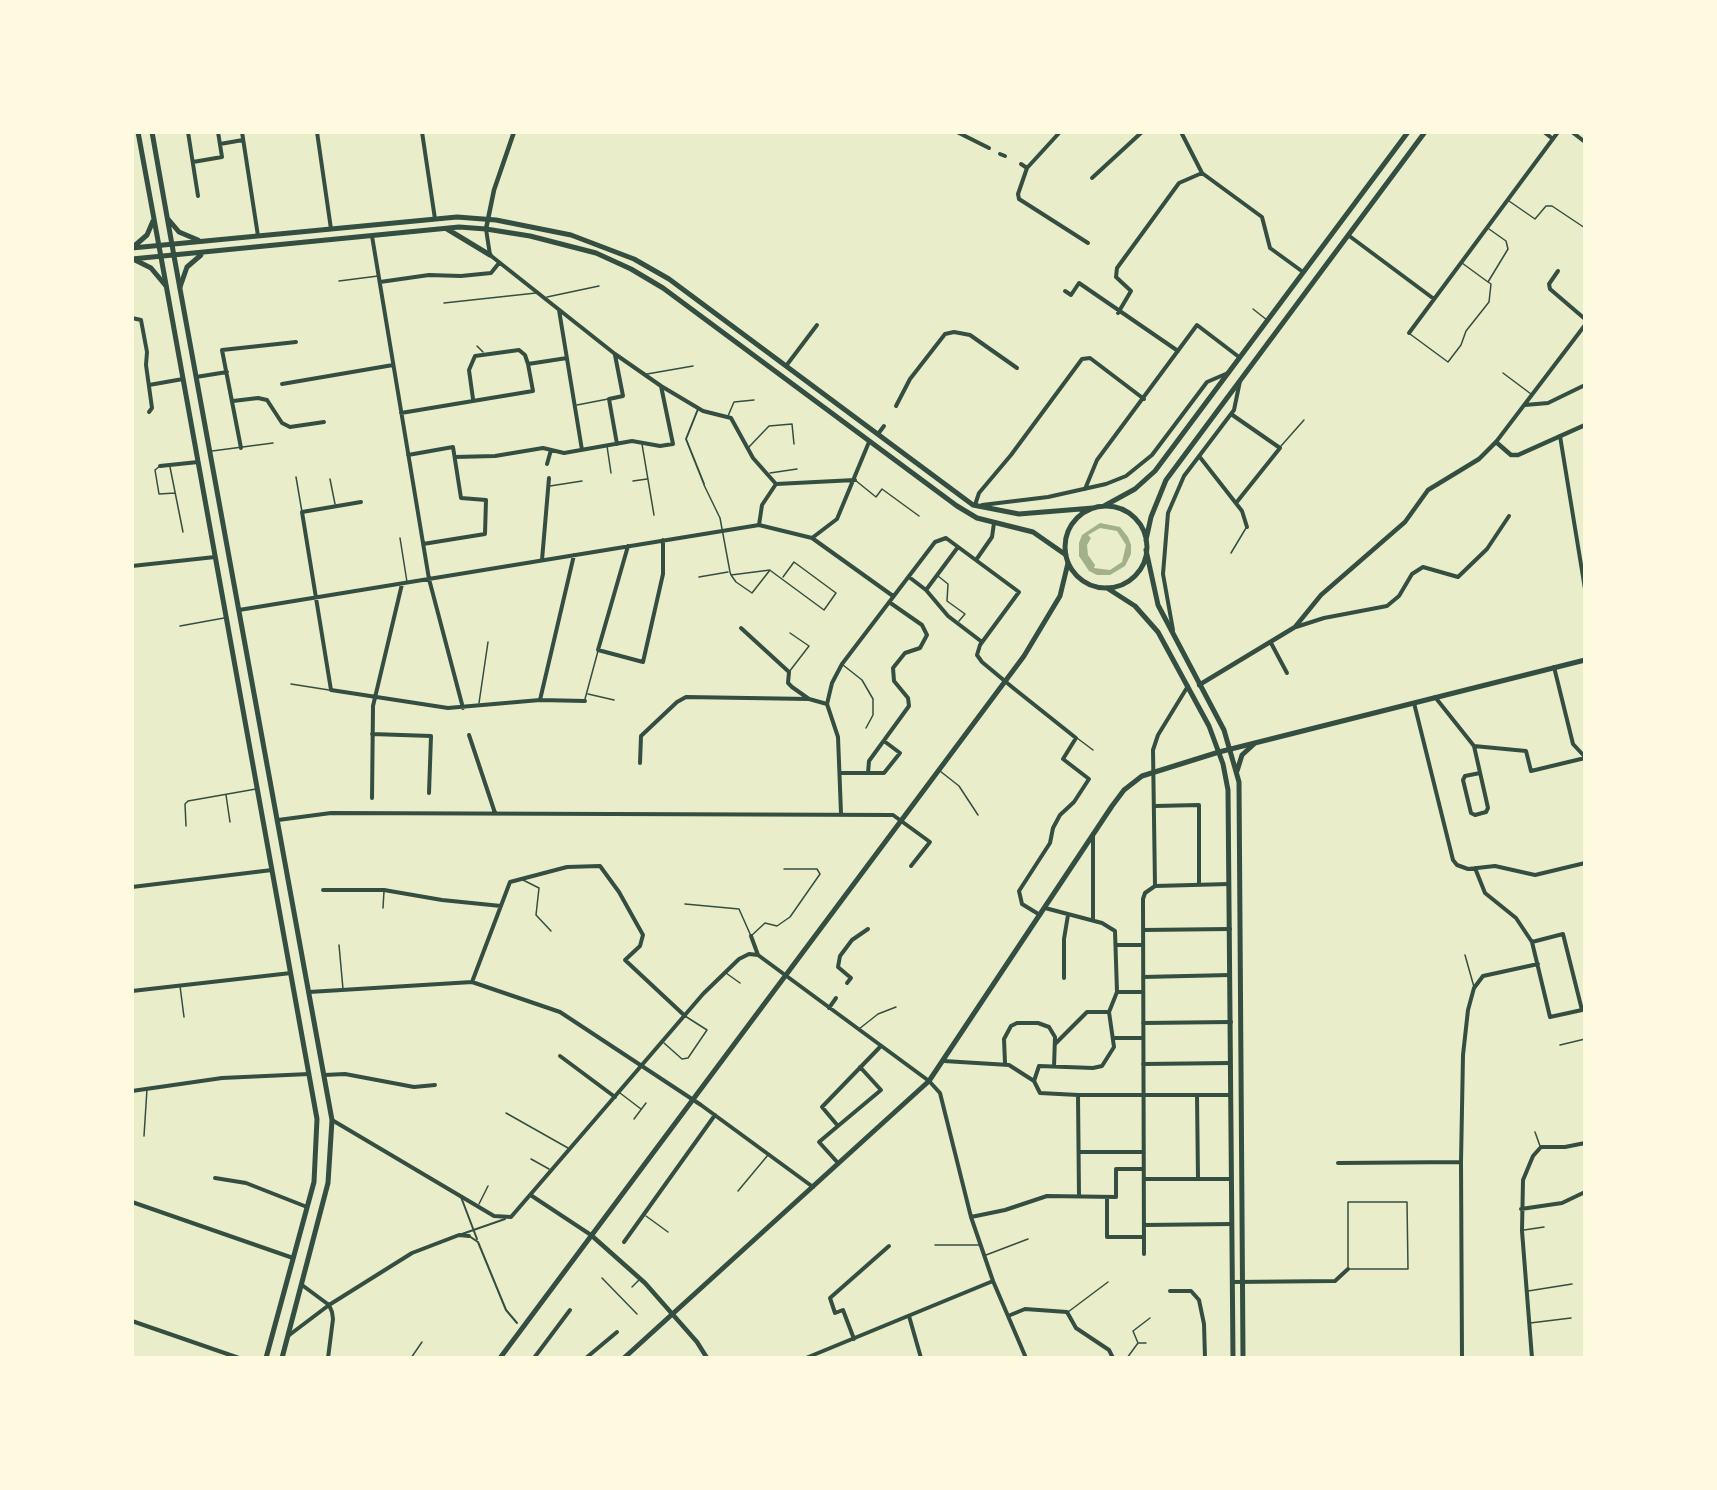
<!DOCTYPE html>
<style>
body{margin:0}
#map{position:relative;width:1717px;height:1490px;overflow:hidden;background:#e9edc9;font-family:"DejaVu Sans",sans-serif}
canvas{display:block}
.frame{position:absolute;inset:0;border:134px solid #fefae0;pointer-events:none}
</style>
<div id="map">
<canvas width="1717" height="1490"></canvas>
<div class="frame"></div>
</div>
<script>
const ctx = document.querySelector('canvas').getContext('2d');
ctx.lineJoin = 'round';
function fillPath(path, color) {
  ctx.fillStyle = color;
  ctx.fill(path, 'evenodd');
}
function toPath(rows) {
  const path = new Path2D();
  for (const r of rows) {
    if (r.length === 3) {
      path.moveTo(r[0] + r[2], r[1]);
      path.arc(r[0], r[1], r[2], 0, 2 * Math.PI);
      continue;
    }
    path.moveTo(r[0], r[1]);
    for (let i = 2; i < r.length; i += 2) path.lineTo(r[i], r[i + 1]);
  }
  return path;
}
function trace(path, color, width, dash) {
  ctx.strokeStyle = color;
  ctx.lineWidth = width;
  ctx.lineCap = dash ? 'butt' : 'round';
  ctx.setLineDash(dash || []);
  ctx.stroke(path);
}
const water = toPath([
 [1100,523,1120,527,1128,537,1131,545,1131,554,1125,566,1110,575,1097,575,1089,571,1079,556,1079,543,1082,535],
 [1100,528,1117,531,1126,545,1122,562,1110,570,1094,568,1095,565,1088,555,1087,545,1091,538,1088,535]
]);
const service = toPath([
 [1509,201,1535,219,1546,206,1552,206,1585,228],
 [1462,263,1488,282,1508,249,1506,241,1489,229],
 [339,281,378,276],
 [547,297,599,286],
 [444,303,536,293],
 [1253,309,1267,320],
 [1410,334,1448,362,1461,345,1466,331,1489,302,1491,284,1488,282],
 [477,346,483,352],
 [1503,373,1531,394],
 [647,374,693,366],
 [577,405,608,399],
 [728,416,734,402,754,400],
 [642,444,654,515],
 [607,446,611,473],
 [1281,446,1304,420],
 [748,448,769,426,792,424,794,444],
 [212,451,273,443],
 [160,466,155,470,159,494,175,493],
 [170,467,183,532],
 [770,473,797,469],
 [296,477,302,512],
 [330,479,335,504],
 [855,480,876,497,882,489,919,516],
 [633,481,647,479],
 [704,485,720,518,730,572,731,575,736,582,752,593,770,570,731,575],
 [550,486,582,481],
 [400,538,407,582],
 [1231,553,1246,528],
 [771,571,824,610,836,593,794,562,783,577],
 [938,576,948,584,947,601,965,614,959,621],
 [699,577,728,572],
 [180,626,224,618],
 [843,665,862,680,873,699,873,715,866,728],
 [789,672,809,646,790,633],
 [291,684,329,690],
 [588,694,614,700],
 [585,699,598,651],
 [479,703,488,642],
 [1077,738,1093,750],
 [940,771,959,786,978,815],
 [226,795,230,822],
 [186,826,185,804,188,801,256,789],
 [523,880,539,888,536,915,551,931],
 [685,904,739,909,751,936,765,923,777,926,790,917,820,874,817,869,784,869],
 [383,908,384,891],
 [339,945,343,989],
 [1465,955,1474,987],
 [726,973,740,983],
 [180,986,184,1017],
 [859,1029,878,1014,896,1007],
 [664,1043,682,1059,688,1058,707,1030,685,1016],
 [1560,1045,1585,1039],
 [620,1093,641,1109],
 [506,1113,568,1148],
 [634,1119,646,1103],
 [1535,1132,1540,1146],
 [144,1136,147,1089],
 [531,1159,549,1169],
 [738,1191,768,1155],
 [1348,1202,1407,1202,1408,1269,1348,1269,1348,1202],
 [479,1204,488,1186],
 [646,1216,668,1232],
 [1524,1230,1544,1227],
 [935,1245,979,1245],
 [986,1255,1028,1239],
 [602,1278,637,1314],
 [632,1287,640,1279],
 [1528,1291,1572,1284],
 [1068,1312,1108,1282],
 [1530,1323,1571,1318],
 [1138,1343,1146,1343],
 [411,1358,422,1342],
 [1127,1358,1138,1343,1133,1331,1150,1318]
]);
const pedestrian = toPath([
 [698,409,686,439,704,484],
 [461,1197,477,1239],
 [462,1234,505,1219],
 [469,1236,478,1242,506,1310,517,1323]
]);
const minor = toPath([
 [188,132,198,196],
 [242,132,258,236],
 [317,132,331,229],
 [422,132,435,219],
 [957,132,989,148],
 [1060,132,1027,168,1018,194,1019,199,1088,243],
 [1181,132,1202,173,1262,217,1270,248,1303,272],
 [1544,132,1553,139],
 [1572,132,1585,142],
 [220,144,243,140],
 [1000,154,1005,156],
 [193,162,222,157,218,132],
 [1021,164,1027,168],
 [1092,178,1142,132],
 [486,229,490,255,615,354,661,386,703,411,731,418,753,458,776,484],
 [1348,235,1434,299],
 [372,236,429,579,463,708],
 [1558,271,1549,284,1550,289,1585,319],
 [380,282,429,275,461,276,491,273,499,263],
 [1065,291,1071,295,1079,283,1178,351],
 [559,310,582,450],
 [1118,313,1131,291,1116,277,1117,268,1179,183,1202,173],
 [132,318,141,320,147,352,146,365,152,408,149,412],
 [1409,333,1558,132],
 [615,355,623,396,609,399,617,444],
 [786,366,817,325],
 [196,377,227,372],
 [282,384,393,365],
 [149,385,183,379],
 [473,399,469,370,475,356,519,350,525,355,528,364],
 [233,401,258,398,267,400,282,423,290,427,324,422],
 [1525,405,1548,403,1585,385],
 [896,406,910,379,945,334,954,332,970,335,1017,368],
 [401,413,533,391,528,364,567,358],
 [1231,414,1280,448,1236,503],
 [878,434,884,426],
 [1560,436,1585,589],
 [1496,442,1585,325],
 [241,448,222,350,296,342],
 [408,455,453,447,461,498,486,500,485,534,423,544],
 [1199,456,1242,511,1247,527],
 [455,457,495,456,543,448,564,453,632,441,660,446,673,444,661,386],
 [547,464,551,450],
 [160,466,198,462],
 [776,484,855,480],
 [1085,489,1097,460,1197,325,1239,357],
 [361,502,302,512,331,690,448,708,540,700,585,701],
 [975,505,979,493,1011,455,1082,359,1090,358,1144,399],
 [982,505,1048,497,1106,484,1126,476,1152,455,1207,382,1228,373],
 [759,525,762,505,776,484],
 [812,538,837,519,869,442],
 [628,546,598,650,643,662,663,574,663,540],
 [542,560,549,478],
 [976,560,992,537,994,523],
 [132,566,215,557],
 [909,577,926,590,948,616,982,642],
 [926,590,958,547],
 [239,610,759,525,812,538,893,596],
 [1296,627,1324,618,1387,606,1399,596,1412,574,1423,567,1458,577,1487,549,1509,516],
 [741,628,789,672,788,683,792,687,809,699],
 [1173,630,1163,574,1168,513,1184,476,1234,410,1240,381],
 [1271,643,1287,673],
 [1554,667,1573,744,1585,757],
 [1435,697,1474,746,1526,751,1531,771,1585,758],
 [540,700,574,555],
 [1414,703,1453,860,1457,865,1468,869,1495,866,1535,875,1585,863],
 [372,734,431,736,429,793],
 [469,735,495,813],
 [1474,746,1486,799,1488,808,1486,812,1475,815,1471,813,1463,780,1465,776,1480,773],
 [640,763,641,736,677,702,686,697,809,699,827,704],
 [841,773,868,773,869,761,909,706,908,698,894,681,893,668,905,653,920,648,927,635,922,625,889,602],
 [868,773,884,773,900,753,884,741],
 [372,798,373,706,402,584],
 [1155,806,1199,805,1199,885],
 [841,813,838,737,827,704,832,683,842,664,935,542,946,538,1019,592,980,645,977,655,982,662,1012,687,1076,738,1063,759,1089,779,1074,802,1060,815,1053,828,1050,843,1019,891,1022,904,1040,915],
 [278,820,331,813,893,815,930,842,911,866],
 [1093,834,1093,920],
 [1475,868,1485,893,1516,918,1532,942,1550,1017,1582,1010,1563,934,1532,942],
 [1155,886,1153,750,1158,735,1188,686],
 [1155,886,1229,884],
 [132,887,272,870],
 [323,890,384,890,442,900,501,906],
 [1143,930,1230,929],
 [751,936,758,955],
 [1117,945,1143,945],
 [1143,977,1230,975],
 [1064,978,1064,939,1068,915],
 [472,982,510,882,567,867,600,866,619,892,643,935,640,946,625,960,685,1016],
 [847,983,851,978,838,967,840,956,852,940,868,929],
 [132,991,291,973],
 [309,992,472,982,560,1012,701,1105,813,1187],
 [1117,992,1143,992],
 [829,1008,836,998],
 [1143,1023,1231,1022],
 [1114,1038,1143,1038],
 [1056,1043,1087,1012,1109,1012],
 [560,1056,615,1097],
 [944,1061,1009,1065,1034,1081,1040,1093,1078,1095,1230,1095],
 [1005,1063,1004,1039,1011,1026,1017,1023,1038,1023,1049,1027,1055,1037,1054,1067],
 [1143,1064,1230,1063],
 [324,1075,345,1074,414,1087,435,1085],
 [1034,1081,1039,1066,1093,1068,1102,1066,1114,1047,1109,1012,1117,992,1115,931,1102,923,1045,908],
 [132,1091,222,1078,309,1074],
 [1078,1095,1079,1196],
 [1197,1095,1198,1179],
 [332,1120,494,1216,511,1217,703,994,739,959,749,954,758,955,929,1081,940,1093,971,1217,993,1281,1026,1358],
 [838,1126,881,1090,860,1067],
 [1079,1152,1144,1152],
 [838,1163,819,1142,838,1126,822,1107,880,1047],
 [1338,1163,1461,1162],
 [215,1178,246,1183,307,1207],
 [1144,1179,1231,1179],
 [532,1196,591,1235],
 [1107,1197,1107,1237,1144,1237],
 [132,1202,293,1258],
 [1521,1209,1562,1203,1585,1192],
 [971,1217,1005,1210,1047,1196,1116,1197,1116,1169,1144,1169],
 [1144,1225,1232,1224],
 [624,1242,715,1115],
 [1144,1254,1143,899,1145,893,1155,886],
 [1233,1282,1335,1281,1348,1269],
 [302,1285,329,1305,332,1312,333,1319,328,1358],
 [1170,1291,1191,1291,1199,1300,1204,1324,1205,1358],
 [909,1316,921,1358],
 [1008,1316,1025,1309,1067,1312,1076,1328,1109,1350,1113,1358],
 [132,1321,239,1358],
 [288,1336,329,1305,412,1253,459,1235,469,1236],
 [854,1339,843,1310,835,1313,830,1298,889,1246],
 [534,1358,570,1310],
 [586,1358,617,1332],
 [806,1358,993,1281],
 [1462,1358,1461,1162,1463,1055,1468,1010,1474,988,1483,976,1538,964],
 [1532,1358,1522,1231,1523,1180,1533,1156,1541,1147,1565,1147,1585,1143]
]);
const tertiary = toPath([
 [486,229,494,190,514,132],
 [1199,685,1295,627,1321,595,1405,522,1428,490,1479,459,1496,442,1511,455,1518,455,1585,425],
 [591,1235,645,1283,697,1342,707,1358]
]);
const secondary = toPath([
 [174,256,332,1120,328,1183,282,1358],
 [161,257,317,1119,314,1182,266,1358],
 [500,1358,1024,656,1060,596,1068,563],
 [624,1358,929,1081,1112,806,1124,790,1142,776,1219,752,1585,660]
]);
const primary = toPath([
 [138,132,161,257],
 [152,132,174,256],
 [168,219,179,232,198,240],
 [447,229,490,255],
 [132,248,457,217,496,220,571,235,634,259,669,279,973,505,1019,514,1093,508],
 [132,248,147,235,153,221],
 [132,259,459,227,486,229,530,236,596,253,631,269,663,288,957,506,977,518,1033,532,1066,555],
 [135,260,151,268,166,286],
 [180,287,187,267,201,255],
 [1104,506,1135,489,1155,471,1408,132],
 [1106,547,41],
 [1146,540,1151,517,1166,480,1425,132],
 [1146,550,1158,605,1224,730,1239,782,1243,1358],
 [1107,588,1135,606,1158,632,1209,726,1223,764,1228,790,1233,1358],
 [1237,771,1242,755,1254,744]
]);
fillPath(water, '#a3b18a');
trace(service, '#344e41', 1.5);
trace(pedestrian, '#344e41', 2);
trace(minor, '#344e41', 4);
trace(tertiary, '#344e41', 4.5);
trace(secondary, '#344e41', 5);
trace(primary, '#344e41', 5);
</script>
